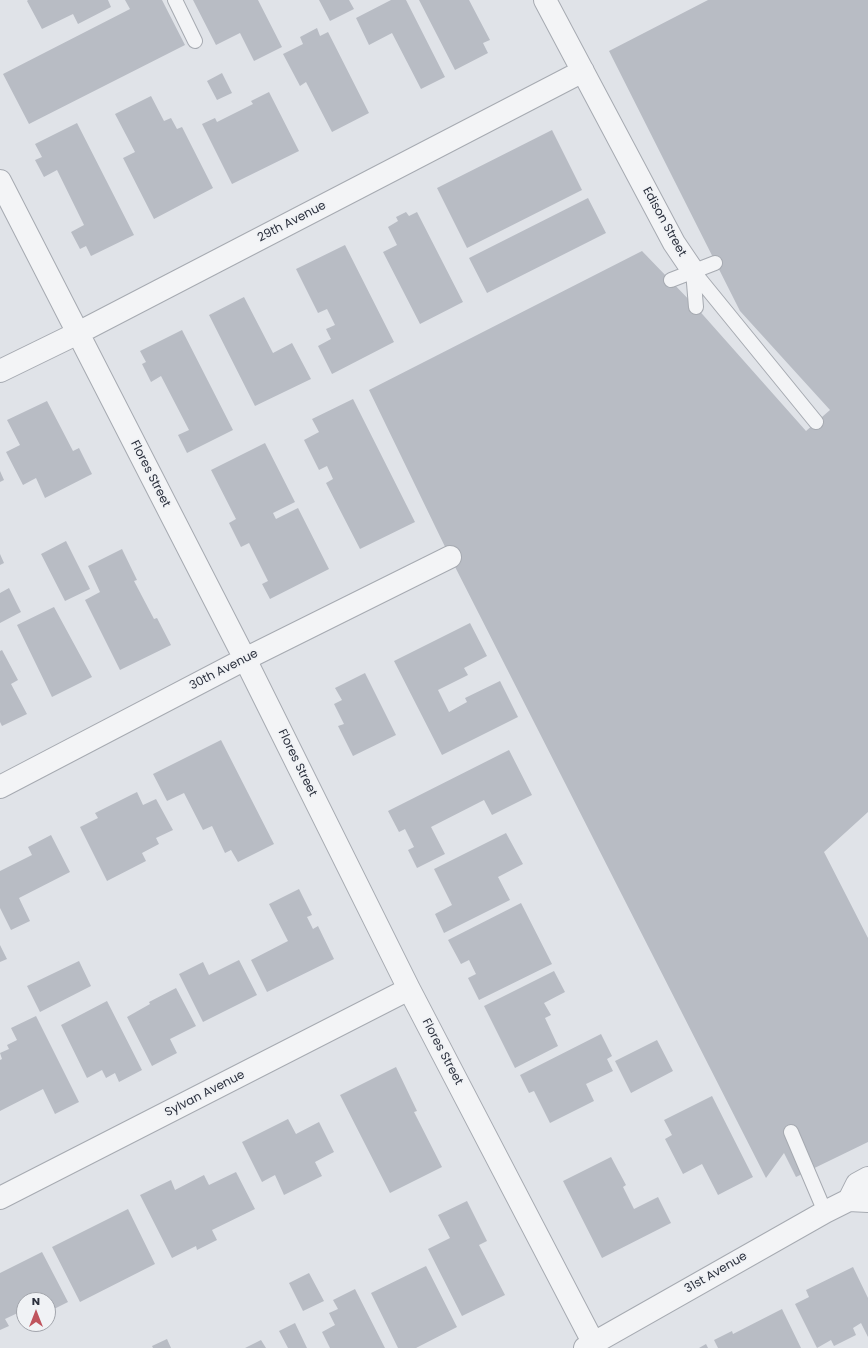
<!DOCTYPE html>
<style>
body{margin:0}
#map{position:relative;width:868px;height:1348px;overflow:hidden;background:#e0e3e8;font-family:Poppins,sans-serif}
canvas{display:block}
.north{position:absolute;left:16px;top:1292px;width:40px;height:40px;box-sizing:border-box;background:#f0f2f5;border:1px solid #a1a4ab;border-radius:50%;rotate:0deg;font-size:11px;font-weight:700;line-height:16px;text-align:center;color:#2b303d}
.north::after{content:'';display:block;margin:auto;width:14px;height:18px;background:#bf545d;clip-path:polygon(50% 0,100% 100%,50% 72%,0 100%)}
</style>
<div id="map">
<canvas width="868" height="1348"></canvas>
<div class="north">N</div>
</div>
<script>
const ctx = document.querySelector('canvas').getContext('2d');
ctx.lineJoin = 'round';
function fillPath(path, color) {
  ctx.fillStyle = color;
  ctx.fill(path, 'evenodd');
}
function toPath(rows) {
  const path = new Path2D();
  for (const r of rows) {
    path.moveTo(r[0], r[1]);
    for (let i = 2; i < r.length; i += 2) path.lineTo(r[i], r[i + 1]);
  }
  return path;
}
function trace(path, color, width, dash) {
  ctx.strokeStyle = color;
  ctx.lineWidth = width;
  ctx.lineCap = dash ? 'butt' : 'round';
  ctx.setLineDash(dash || []);
  ctx.stroke(path);
}
function drawText(font, color, halo, rows, align = 'center') {
  ctx.font = font + ' Poppins,sans-serif';
  ctx.lineWidth = 3.5;
  ctx.setLineDash([]);
  ctx.textBaseline = 'middle';
  ctx.strokeStyle = halo;
  ctx.fillStyle = color;
  for (const [text, x, y, turn = 0] of rows) {
    ctx.save();
    ctx.translate(x, y);
    ctx.rotate((+turn || 0) * Math.PI / 180);
    ctx.textAlign = isNaN(turn) ? turn : align;
    if (halo) ctx.strokeText(text, 0, 0);
    ctx.fillText(text, 0, 0);
    ctx.restore();
  }
}
const building = toPath([
 [28,0,108,0,111,7,78,24,73,14,42,29,27,1],
 [125,0,162,0,185,45,29,124,3,74,130,9],
 [193,0,258,0,282,47,254,61,240,33,216,45],
 [319,0,349,0,354,9,330,21],
 [391,0,406,0,445,77,421,89,392,33,369,45,356,18],
 [419,0,469,0,490,40,483,43,488,53,455,70],
 [708,0,868,0,868,812,824,852,868,938,868,1142,796,1177,784,1153,766,1178,450,557,369,390,642,251,696,307,806,431,830,410,740,311,609,51],
 [317,28,320,36,328,32,369,113,332,132,306,82,300,86,283,54,303,44,300,37],
 [222,73,232,93,217,100,207,81],
 [269,92,299,151,232,184,202,124,215,118,217,122,253,104,251,101],
 [151,96,164,121,171,118,177,129,182,127,213,188,154,219,123,158,135,152,115,114],
 [77,123,134,235,91,256,86,246,80,249,71,232,84,225,57,170,44,177,35,160,42,157,35,144],
 [552,130,582,190,467,248,437,188],
 [588,198,606,233,487,293,469,258],
 [406,212,409,216,417,212,463,302,420,324,383,252,397,245,388,227,398,221,396,217],
 [345,245,394,342,332,374,318,346,331,339,326,329,335,325,327,309,318,313,296,269],
 [244,297,273,353,292,343,311,379,255,406,209,315],
 [182,330,233,430,187,453,178,435,189,430,161,376,151,382,142,364,146,362,140,351],
 [353,399,415,522,360,549,326,483,333,479,327,466,319,470,304,440,319,432,312,419],
 [47,401,73,451,79,448,92,474,45,498,36,478,23,485,6,452,20,445,7,420],
 [265,443,295,502,273,513,276,519,298,508,329,569,270,599,262,584,268,581,249,543,241,547,229,523,236,519,211,470],
 [0,471,4,480,0,482],
 [66,541,90,589,65,601,41,554],
 [122,549,137,580,134,581,154,619,157,618,171,645,120,670,85,600,100,592,88,566],
 [0,554,4,563,0,565],
 [9,588,21,612,0,623,0,593],
 [54,607,92,677,52,697,17,625],
 [470,623,487,656,464,668,468,675,438,690,449,712,467,702,465,698,500,681,518,717,442,755,394,661],
 [2,650,18,680,11,684,27,714,2,726,0,722,0,651],
 [365,673,396,735,353,756,338,726,344,724,334,704,342,700,335,688],
 [221,740,274,844,238,862,231,850,225,853,212,826,203,830,184,793,167,801,153,774],
 [509,750,532,795,492,815,484,800,431,827,445,854,417,868,408,850,414,847,405,829,399,832,388,811],
 [137,792,143,805,156,799,173,830,156,838,159,844,142,853,146,861,107,881,80,827,98,818,95,813],
 [506,833,523,864,498,877,510,900,444,933,435,914,452,905,434,869],
 [51,835,70,872,19,898,30,921,11,930,0,908,0,871,32,855,28,847],
 [299,889,312,915,307,917,313,929,318,926,334,959,267,992,251,960,288,941,269,904],
 [521,903,552,964,479,1000,468,978,476,974,469,960,461,964,448,940],
 [0,945,7,959,0,962],
 [239,960,257,995,203,1022,179,974,203,962,209,975],
 [79,961,91,986,40,1012,27,986],
 [554,971,565,992,544,1003,551,1015,545,1018,558,1046,515,1068,484,1006],
 [176,988,196,1026,170,1039,177,1053,152,1066,127,1017,150,1004,149,1002],
 [107,1001,142,1070,119,1082,115,1073,106,1078,102,1070,87,1078,61,1025],
 [36,1016,79,1102,55,1114,43,1089,0,1111,0,1060,2,1059,0,1053,9,1049,7,1045,17,1040,11,1028],
 [601,1034,612,1056,607,1059,613,1071,586,1084,594,1101,550,1123,534,1091,529,1093,520,1075],
 [657,1040,673,1071,631,1093,615,1061],
 [396,1067,417,1111,414,1112,442,1167,390,1193,340,1095],
 [712,1096,753,1177,718,1195,702,1164,683,1174,665,1139,672,1135,664,1120],
 [288,1119,296,1134,319,1122,334,1152,315,1162,322,1176,284,1195,275,1175,262,1182,242,1142],
 [611,1157,626,1185,623,1187,634,1209,658,1197,671,1223,602,1258,563,1181],
 [236,1172,255,1209,212,1230,217,1240,197,1250,196,1246,172,1258,140,1195,171,1180,175,1190,204,1175,209,1185],
 [467,1201,487,1241,479,1245,505,1295,462,1316,428,1249,450,1238,438,1215],
 [128,1209,155,1264,80,1302,52,1247],
 [42,1252,68,1302,48,1312,48,1300,24,1300,24,1310,5,1319,9,1326,0,1330,0,1273],
 [426,1266,457,1327,416,1348,398,1348,371,1293],
 [853,1267,868,1298,868,1337,861,1323,853,1328,856,1335,834,1346,831,1340,817,1348,795,1304,809,1297,806,1290],
 [309,1273,324,1301,303,1311,289,1283],
 [355,1289,385,1348,330,1348,322,1332,335,1325,329,1313,338,1309,333,1300],
 [782,1309,801,1348,718,1348,714,1340,732,1331,733,1334],
 [295,1323,307,1348,288,1348,279,1331],
 [167,1339,171,1348,153,1348,152,1346],
 [261,1340,266,1348,245,1348],
 [706,1344,708,1348,699,1348]
]);
const service = toPath([
 [175,0,195,41],
 [693,271,816,422],
 [693,271,696,307],
 [671,280,715,263],
 [791,1132,825,1212]
]);
const minor = toPath([
 [545,0,674,243,693,271],
 [0,181,245,659,409,989,594,1344],
 [0,371,78,333,583,71],
 [0,787,245,659,450,557],
 [0,1198,409,989]
]);
const tertiary = toPath([
 [849,1200,857,1184,868,1178],
 [585,1348,825,1212,849,1200,868,1201]
]);
const streetNames = [
 ["29th Avenue",292,222,-27],
 ["Edison Street",664,222,61],
 ["Flores Street",150,474,63],
 ["30th Avenue",224,670,-27],
 ["Flores Street",297,763,64],
 ["Flores Street",442,1052,62],
 ["Sylvan Avenue",205,1094,-27],
 ["31st Avenue",716,1273,-30]
];
fillPath(building, '#b8bcc4');
trace(service, '#a6aab1', 16);
trace(minor, '#a6aab1', 24);
trace(tertiary, '#a6aab1', 24);
trace(service, '#f3f4f6', 14);
trace(minor, '#f3f4f6', 22);
trace(tertiary, '#f3f4f6', 22);
drawText('12px', '#2b303d', '#f0f2f5', streetNames);
</script>
